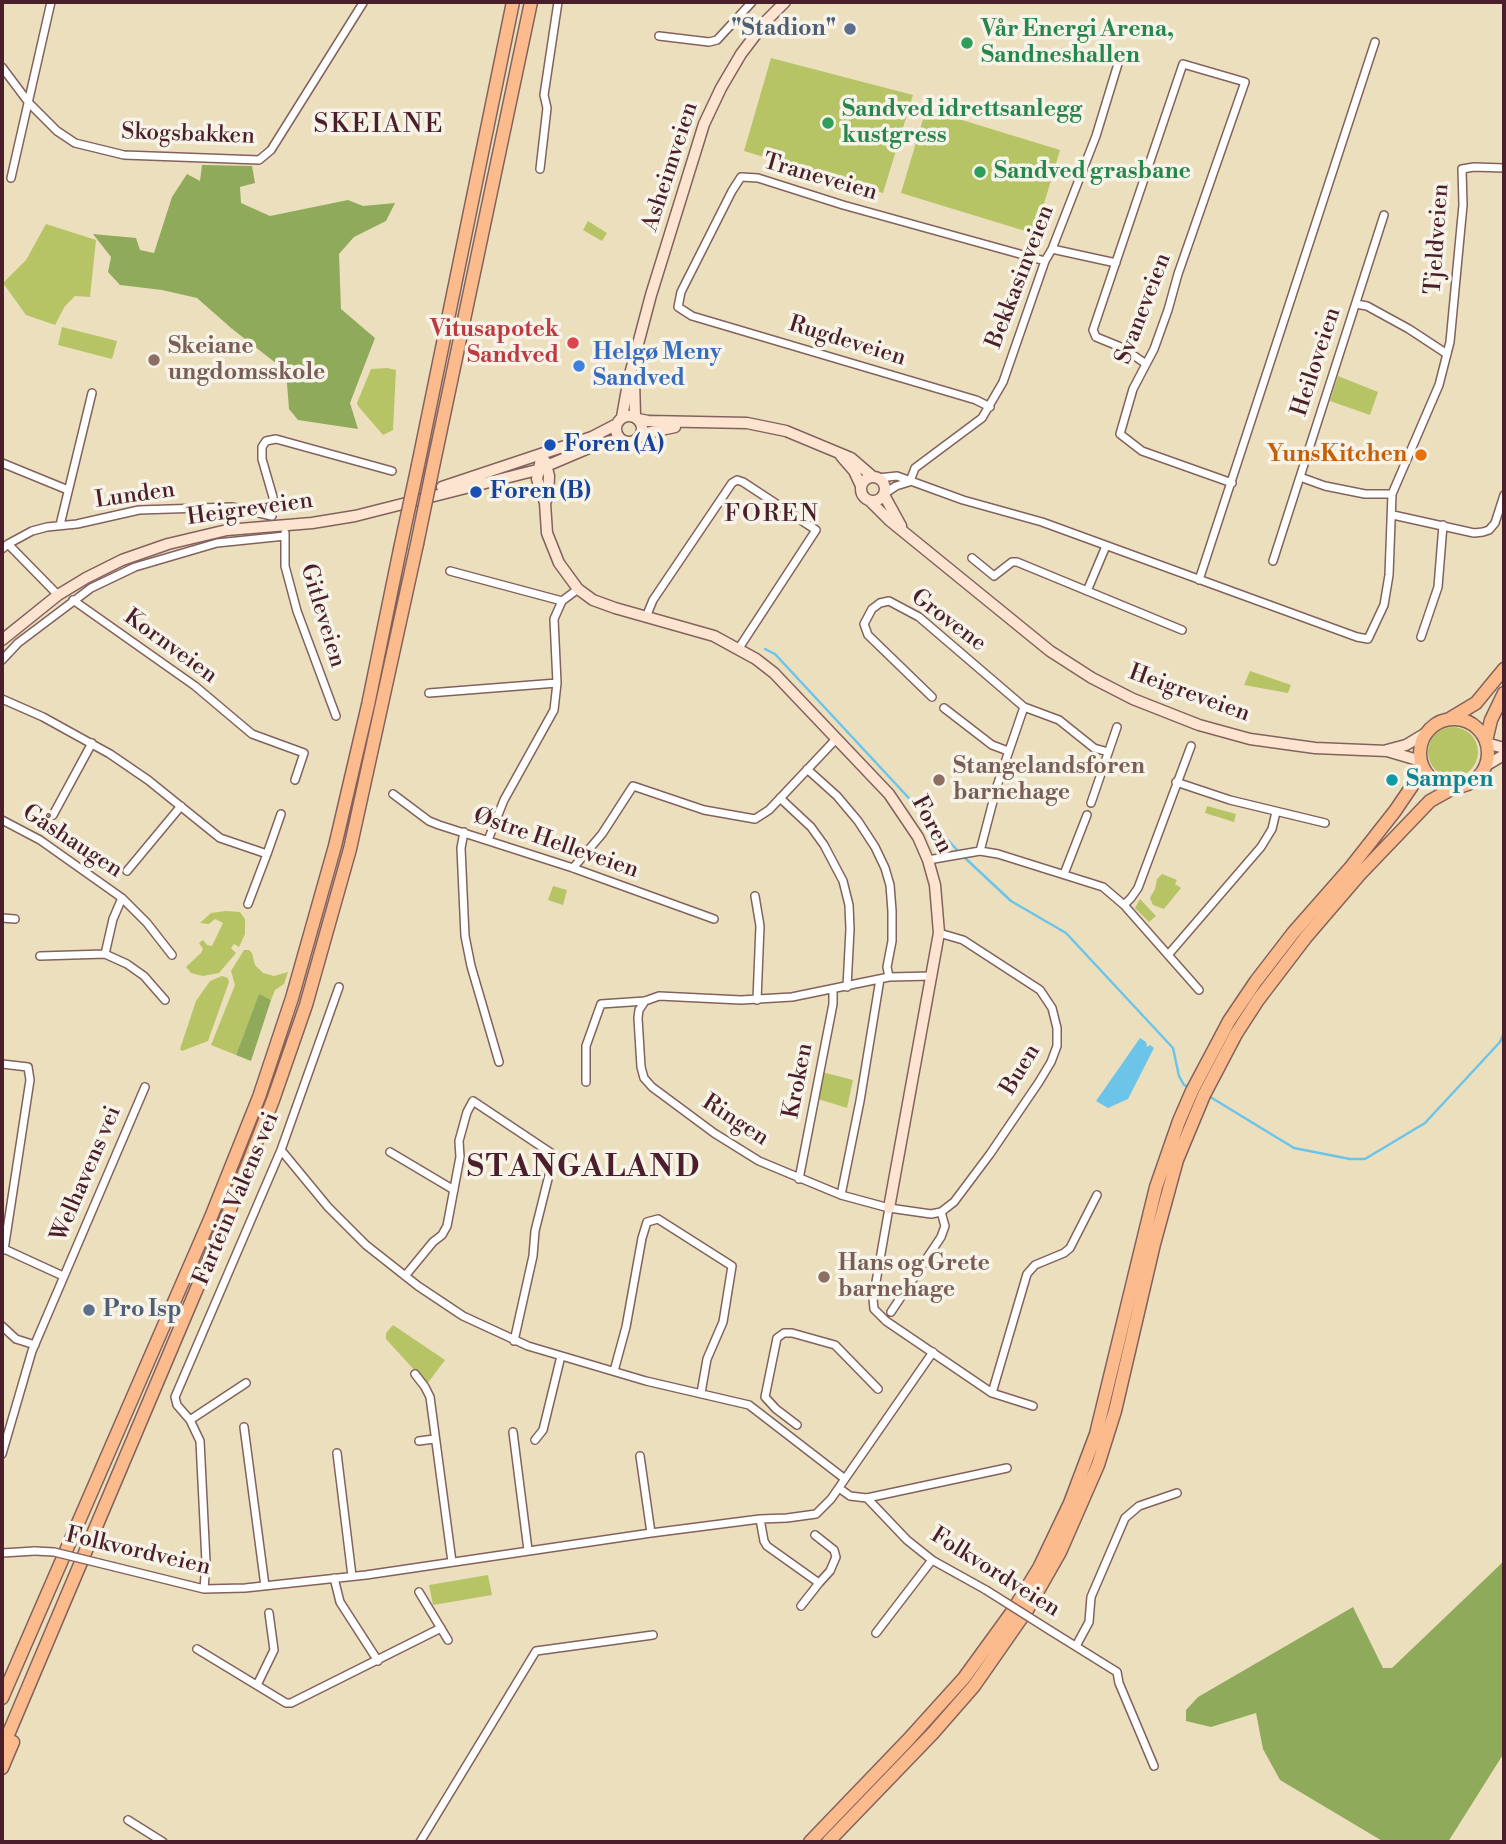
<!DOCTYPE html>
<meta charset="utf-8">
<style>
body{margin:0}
#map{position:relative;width:1506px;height:1844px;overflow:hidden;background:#ecdfbe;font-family:"Libre Bodoni",serif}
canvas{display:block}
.frame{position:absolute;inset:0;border:4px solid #4a1f2b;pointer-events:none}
</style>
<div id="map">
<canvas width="1506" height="1844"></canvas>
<div class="frame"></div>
</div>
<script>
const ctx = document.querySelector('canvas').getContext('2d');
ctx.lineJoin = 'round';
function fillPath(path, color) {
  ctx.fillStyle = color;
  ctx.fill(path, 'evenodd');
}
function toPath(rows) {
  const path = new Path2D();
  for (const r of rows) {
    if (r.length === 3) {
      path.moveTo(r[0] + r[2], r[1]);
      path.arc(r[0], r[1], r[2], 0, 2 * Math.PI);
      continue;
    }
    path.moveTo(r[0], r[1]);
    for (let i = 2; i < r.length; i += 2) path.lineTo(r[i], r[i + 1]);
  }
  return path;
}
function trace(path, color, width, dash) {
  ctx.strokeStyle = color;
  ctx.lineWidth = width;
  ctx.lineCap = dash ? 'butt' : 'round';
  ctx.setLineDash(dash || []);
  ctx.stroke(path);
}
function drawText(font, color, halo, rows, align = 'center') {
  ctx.font = font + ' "Libre Bodoni",serif';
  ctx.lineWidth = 7;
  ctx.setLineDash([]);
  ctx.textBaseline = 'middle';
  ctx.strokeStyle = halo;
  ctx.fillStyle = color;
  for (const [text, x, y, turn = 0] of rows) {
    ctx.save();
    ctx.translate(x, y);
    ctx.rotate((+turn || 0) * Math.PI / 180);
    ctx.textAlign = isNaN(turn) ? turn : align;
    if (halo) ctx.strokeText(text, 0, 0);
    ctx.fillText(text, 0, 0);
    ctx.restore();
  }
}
const green = toPath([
 [771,58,913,95,883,193,744,151],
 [926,109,1060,150,1035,234,901,193],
 [588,221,607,233,602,241,583,230],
 [46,224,96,240,90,297,75,296,65,306,55,325,26,315,3,283,26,260],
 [62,327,117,341,112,359,58,345],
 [387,368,396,370,393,430,383,435,358,406,357,403,371,369],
 [1338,376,1378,392,1370,415,1330,401],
 [1250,671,1291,685,1288,693,1244,685],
 [1453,752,25],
 [1207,806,1236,814,1234,822,1205,813],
 [1162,874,1177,880,1175,884,1181,888,1164,909,1153,905,1150,898,1155,889,1157,879],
 [553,886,567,890,563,905,548,900],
 [1140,899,1156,916,1149,922,1135,908],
 [226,911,240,912,245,919,245,934,239,947,234,944,231,948,236,953,219,973,203,976,191,973,186,967,201,953,203,949,199,943,203,940,207,945,212,946,223,923,215,919,209,924,200,923,211,913],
 [244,950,249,950,252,953,255,965,263,973,274,976,288,972,284,984,275,990,271,1000,259,995,236,1055,211,1045,235,985,231,971],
 [222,976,228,978,229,982,208,1041,182,1051,180,1049,196,1001,210,981],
 [822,1072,853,1080,847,1108,818,1099],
 [393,1325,445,1360,427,1384,386,1339,386,1333],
 [488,1575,492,1595,433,1605,429,1585]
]);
const forest = toPath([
 [202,165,252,166,255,183,240,187,241,203,270,216,348,200,363,206,395,203,386,221,354,237,339,254,341,309,375,338,350,403,358,429,298,420,289,409,286,371,231,328,197,298,162,290,120,285,108,272,111,257,93,234,136,238,140,250,154,253,172,197,187,174,200,181],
 [259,994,271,1000,251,1061,236,1055],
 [1504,1561,1504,1753,1448,1842,1384,1842,1280,1780,1263,1749,1256,1713,1211,1727,1186,1721,1186,1710,1198,1697,1353,1607,1383,1668,1392,1668]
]);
const water = toPath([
 [1140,1038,1146,1042,1147,1047,1150,1045,1154,1048,1128,1099,1108,1108,1096,1101]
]);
const stream = toPath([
 [765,649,775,654,959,852],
 [964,857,1011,901,1066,933,1173,1048,1179,1076,1184,1085,1189,1087],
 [1207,1095,1294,1148,1350,1159,1365,1159,1425,1123,1500,1042,1504,1033]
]);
const street = toPath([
 [659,36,709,42,717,40,752,2],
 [2,67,29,103,57,131,75,143,124,155,259,160,271,150,363,3],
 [540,169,547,108,544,95,558,2],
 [11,178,51,2],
 [1052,249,1116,263],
 [1356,304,1367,306,1409,329,1447,354],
 [1146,364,1123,348,1096,337,1093,330,1183,64,1245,82,1178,274,1168,310,1154,349,1133,389,1120,434,1142,451,1232,483],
 [990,407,976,400,692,316,678,307,681,292,732,191,741,177,758,178,843,205,1045,261],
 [2,463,68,490],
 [1300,477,1325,486,1365,494,1392,494],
 [878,478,897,476,963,500,1042,522,1357,637,1368,639,1384,605,1389,575,1392,494,1439,385,1450,342,1463,205,1462,169,1474,167,1504,168],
 [910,481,915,468,982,418,1003,382,1045,261,1052,249,1096,136,1121,54],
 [884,494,896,486,909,482],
 [1393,515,1474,533,1483,532,1489,530,1495,523,1504,495],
 [60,525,92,393],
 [285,533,285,566,297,611,336,716],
 [8,544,32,531,47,527,77,524,139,510,232,507,272,516,273,497,262,459,262,447,266,441,276,439,392,471],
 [2,549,8,544,58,595],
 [972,558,994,576,1012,562,1017,562,1182,630],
 [1273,561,1384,215],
 [450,571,562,601,578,589],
 [1199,580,1375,42],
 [1087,591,1106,546],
 [73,600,195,686,252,734,304,753,295,780],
 [646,617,653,600,732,483,737,480,743,482,816,530,739,648],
 [1421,637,1438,587,1443,525],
 [2,660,18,643,91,588,135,567,217,543,285,536],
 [429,693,557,683],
 [932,697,868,635,864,624,872,609,880,603,889,601,919,617,1024,707,1059,720,1094,748,1108,752],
 [2,699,43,717,110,754,148,780,220,838,267,854,248,904],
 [944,708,992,745,1008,751],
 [807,769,837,796,858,821,875,847,885,868,890,885,892,911,892,941,887,967,889,977],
 [1176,782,1230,800,1325,823],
 [393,794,429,821,439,825,573,868,714,919],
 [780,798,811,827,824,845,843,881,849,905,850,929,847,987],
 [1091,803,1117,727],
 [53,815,92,743],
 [2,820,40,840,122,898,147,923,172,955],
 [464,832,461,848,465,936,471,966,499,1062],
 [488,840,504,800,554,710,557,683,554,619,562,601],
 [980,851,997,786,1024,707],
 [267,854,281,814],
 [928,860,980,851,998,854,1103,887,1124,905,1199,990],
 [573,868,602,834,633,786,704,810,755,819,769,810,837,738],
 [127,871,181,806],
 [1064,874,1087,815],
 [755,896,760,926,757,1000],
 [1124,905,1131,898,1138,888,1191,746],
 [2,918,15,919],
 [105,954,113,919,122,898],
 [1168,955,1261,847,1272,829,1276,812],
 [40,956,105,954,127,964,144,976,165,1000],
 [645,1001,639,1010,638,1018,641,1067,644,1078,652,1087,714,1133,759,1161,841,1195,889,1208,931,1214,941,1212,954,1202,990,1154,1039,1082,1051,1062,1057,1046,1057,1028,1052,1008,1040,990,963,940,939,933],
 [2,1064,28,1067,30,1080,4,1250],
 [586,1082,586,1046,601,1004,645,1001,659,996,741,1000,792,997,889,977,932,976],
 [281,1150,328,1207,366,1245,418,1286,463,1316,528,1346,646,1381,749,1405,845,1479],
 [390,1152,454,1190],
 [799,1179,833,1004,833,990],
 [841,1195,860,1101,880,979],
 [889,1208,873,1299,874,1309,886,1321,992,1393,1033,1406],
 [2,1248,63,1276],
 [405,1276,433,1242,442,1235,447,1226,460,1157,459,1141,467,1112,473,1101,554,1155,535,1231,533,1256,514,1341],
 [891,1312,941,1237,945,1226,941,1212],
 [2,1326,16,1339,35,1345],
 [614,1371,626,1327,642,1238,647,1222,658,1219,732,1266,723,1322,707,1359,701,1393],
 [415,1374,425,1387,430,1397,452,1562],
 [992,1393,1027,1274,1035,1265,1064,1253,1070,1248,1097,1195],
 [190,1420,246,1383],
 [797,1425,776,1409,765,1397,777,1338,784,1333,792,1333,835,1345,878,1389],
 [244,1427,265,1586],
 [513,1432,528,1550],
 [535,1440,543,1430,561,1356],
 [419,1441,434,1439],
 [337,1453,352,1576],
 [2,1454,32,1351,145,1087],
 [640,1456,651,1533],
 [839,1488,850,1496,867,1498,1007,1468],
 [867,1498,907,1540,932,1560,986,1590],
 [760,1519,764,1541,767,1546,819,1583,830,1571,836,1557,834,1550,815,1535],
 [2,1553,35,1551],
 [115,1567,204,1589,245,1588,366,1575,651,1533,760,1519,787,1518,816,1514,831,1499,933,1352],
 [334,1578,340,1602,378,1661],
 [204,1589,206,1562,200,1441,190,1420,177,1405,175,1397,281,1150,339,987],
 [419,1592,448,1640],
 [801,1606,819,1583],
 [1051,1631,1117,1672,1119,1683,1154,1766],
 [876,1633,932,1560],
 [1076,1646,1089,1622,1091,1597,1125,1518,1139,1506,1177,1493],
 [197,1649,286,1703,291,1703,441,1628],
 [257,1685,274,1650,269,1613],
 [128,1820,163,1842],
 [420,1842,536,1651,653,1635]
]);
const secondary = toPath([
 [634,380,635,416],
 [629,429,13],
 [622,417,629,378,651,295,704,124,721,88,741,54,766,21,785,2],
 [638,419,648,421,747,423,786,431,851,458,873,477],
 [642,434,675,427],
 [542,454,537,479,545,503,547,533,559,563,578,589,593,600,615,608,714,636,756,659,774,673,889,794,918,837,928,860,935,885,939,933,889,1208],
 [841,456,854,471,861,486],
 [873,489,12],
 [442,487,592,437,617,424],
 [884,495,901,526],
 [871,502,889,520,1050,651,1092,678,1133,699,1199,725,1250,739,1315,748,1387,751,1421,761],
 [545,503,548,496,549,476,545,461],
 [2,640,58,595,86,578,122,560,168,544,227,530,312,523,355,516,537,470,596,445,621,439],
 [1486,743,1504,748],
 [1387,750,1406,745,1426,733],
 [1485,766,1504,755]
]);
const highway = toPath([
 [434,462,531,2],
 [418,465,513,2],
 [1451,718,1476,703,1504,669],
 [1454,753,34],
 [1486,741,1491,720,1504,693],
 [2,1698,211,1217,259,1097,292,998,335,846,368,705,400,549],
 [2,1749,225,1222,273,1100,306,1005,350,849,417,544],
 [2,1768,13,1742],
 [810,1842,907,1741,964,1678,1012,1612,1039,1568,1070,1503,1096,1434,1156,1187,1179,1121,1192,1091,1229,1021,1256,981,1293,933,1351,867,1395,811,1412,786,1421,763],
 [828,1842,933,1733,974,1686,1027,1610,1060,1552,1098,1465,1115,1411,1154,1244,1177,1160,1204,1095,1236,1034,1258,1000,1306,937,1360,874,1430,801,1457,786]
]);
const streetBridge = toPath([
 [35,1551,54,1552,115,1567],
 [986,1590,1051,1631]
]);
const highwayBridge = toPath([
 [417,544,434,462],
 [400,549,418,465]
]);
const markers = [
 [850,29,7,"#5c6f8a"],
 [967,43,7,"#2e9e5b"],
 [828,123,7,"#2e9e5b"],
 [980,172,7,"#2e9e5b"],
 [573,343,7,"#e0444e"],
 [154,360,7,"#8d6e63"],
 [579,366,7,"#3f7fe0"],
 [550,445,7,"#1a4fb4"],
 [1421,455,7,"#e8710a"],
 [476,492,7,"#1a4fb4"],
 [939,780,7,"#8d6e63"],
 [1392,780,7,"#0f9aa8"],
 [824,1277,7,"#8d6e63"],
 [89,1310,7,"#5c6f8a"]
];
const serviceNames = [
 ["\"Stadion\"",836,29],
 ["Pro Isp",103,1310,"left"]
];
const leisureNames = [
 ["Vår Energi Arena,",981,30],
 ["Sandneshallen",981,56],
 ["Sandved idrettsanlegg",842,110],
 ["kustgress",842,136],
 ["Sandved grasbane",994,172]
];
const streetNames = [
 ["Skogsbakken",188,135,2],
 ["Asheimveien",671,167,-72],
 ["Traneveien",820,178,16],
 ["Tjeldveien",1438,239,-86],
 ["Bekkasinveien",1021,277,-69],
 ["Svaneveien",1144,309,-69],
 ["Rugdeveien",847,342,17],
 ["Heiloveien",1317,362,-72],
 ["Lunden",135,496,-8],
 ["Heigreveien",250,510,-8],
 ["Gitleveien",322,616,73],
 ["Grovene",948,621,37],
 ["Kornveien",170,647,36],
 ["Heigreveien",1189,694,20],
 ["Foren",931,825,62],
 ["Gåshaugen",72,842,33],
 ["Østre Helleveien",556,844,19],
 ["Buen",1021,1070,-59],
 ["Kroken",799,1081,-79],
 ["Ringen",735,1121,33],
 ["Welhavens vei",87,1174,-67],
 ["Fartein Valens vei",237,1199,-67],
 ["Folkvordveien",138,1552,13],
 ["Folkvordveien",995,1573,32]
];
const healthNames = [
 ["Vitusapotek",559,330],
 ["Sandved",559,356]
];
const educationNames = [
 ["Skeiane",168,347],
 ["ungdomsskole",168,373],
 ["Stangelandsforen",953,767],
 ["barnehage",953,793],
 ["Hans og Grete",838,1264],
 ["barnehage",838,1290]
];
const shopNames = [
 ["Helgø Meny",593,353],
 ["Sandved",593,379]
];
const transitNames = [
 ["Foren (A)",564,445],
 ["Foren (B)",490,492]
];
const foodNames = [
 ["YunsKitchen",1407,455]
];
const cultureNames = [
 ["Sampen",1406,780]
];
const neighbourhoodNames = [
 ["FOREN",772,515]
];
const quarterNames = [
 ["SKEIANE",379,126]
];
const districtNames = [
 ["STANGALAND",584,1169]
];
fillPath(green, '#b6c466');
fillPath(forest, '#90aa5b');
fillPath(water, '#6cc4e9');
trace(stream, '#6cc4e9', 2.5);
trace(street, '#83625e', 10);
trace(secondary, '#83625e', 13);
trace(highway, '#83625e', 15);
trace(street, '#fff', 7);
trace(secondary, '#fde4d1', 10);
trace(highway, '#fbbb8c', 12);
trace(streetBridge, '#83625e', 10, []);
trace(highwayBridge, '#83625e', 15, []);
trace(streetBridge, '#fff', 7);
trace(highwayBridge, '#fbbb8c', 12);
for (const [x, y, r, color] of markers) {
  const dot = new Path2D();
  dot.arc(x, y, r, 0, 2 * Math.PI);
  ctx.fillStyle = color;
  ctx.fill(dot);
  trace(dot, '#f7f3e8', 2.5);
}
drawText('bold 23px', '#4e5e75', '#f7f3e8', serviceNames, 'right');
drawText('bold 23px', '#27864d', '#f7f3e8', leisureNames, 'left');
drawText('23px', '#4a1f2b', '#f7f3e8', streetNames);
drawText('bold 23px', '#be3a42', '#f7f3e8', healthNames, 'right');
drawText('bold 23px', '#785e54', '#f7f3e8', educationNames, 'left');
drawText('bold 23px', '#366cbe', '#f7f3e8', shopNames, 'left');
drawText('bold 23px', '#164399', '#f7f3e8', transitNames, 'left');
drawText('bold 23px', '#c56008', '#f7f3e8', foodNames, 'right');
drawText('bold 23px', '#0d838f', '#f7f3e8', cultureNames, 'left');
ctx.letterSpacing = '2px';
drawText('24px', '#4a1f2b', '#f7f3e8', neighbourhoodNames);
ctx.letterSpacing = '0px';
ctx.letterSpacing = '2px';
drawText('26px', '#4a1f2b', '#f7f3e8', quarterNames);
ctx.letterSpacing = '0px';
ctx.letterSpacing = '2px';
drawText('bold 30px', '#4a1f2b', '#f7f3e8', districtNames);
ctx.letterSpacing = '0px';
</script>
